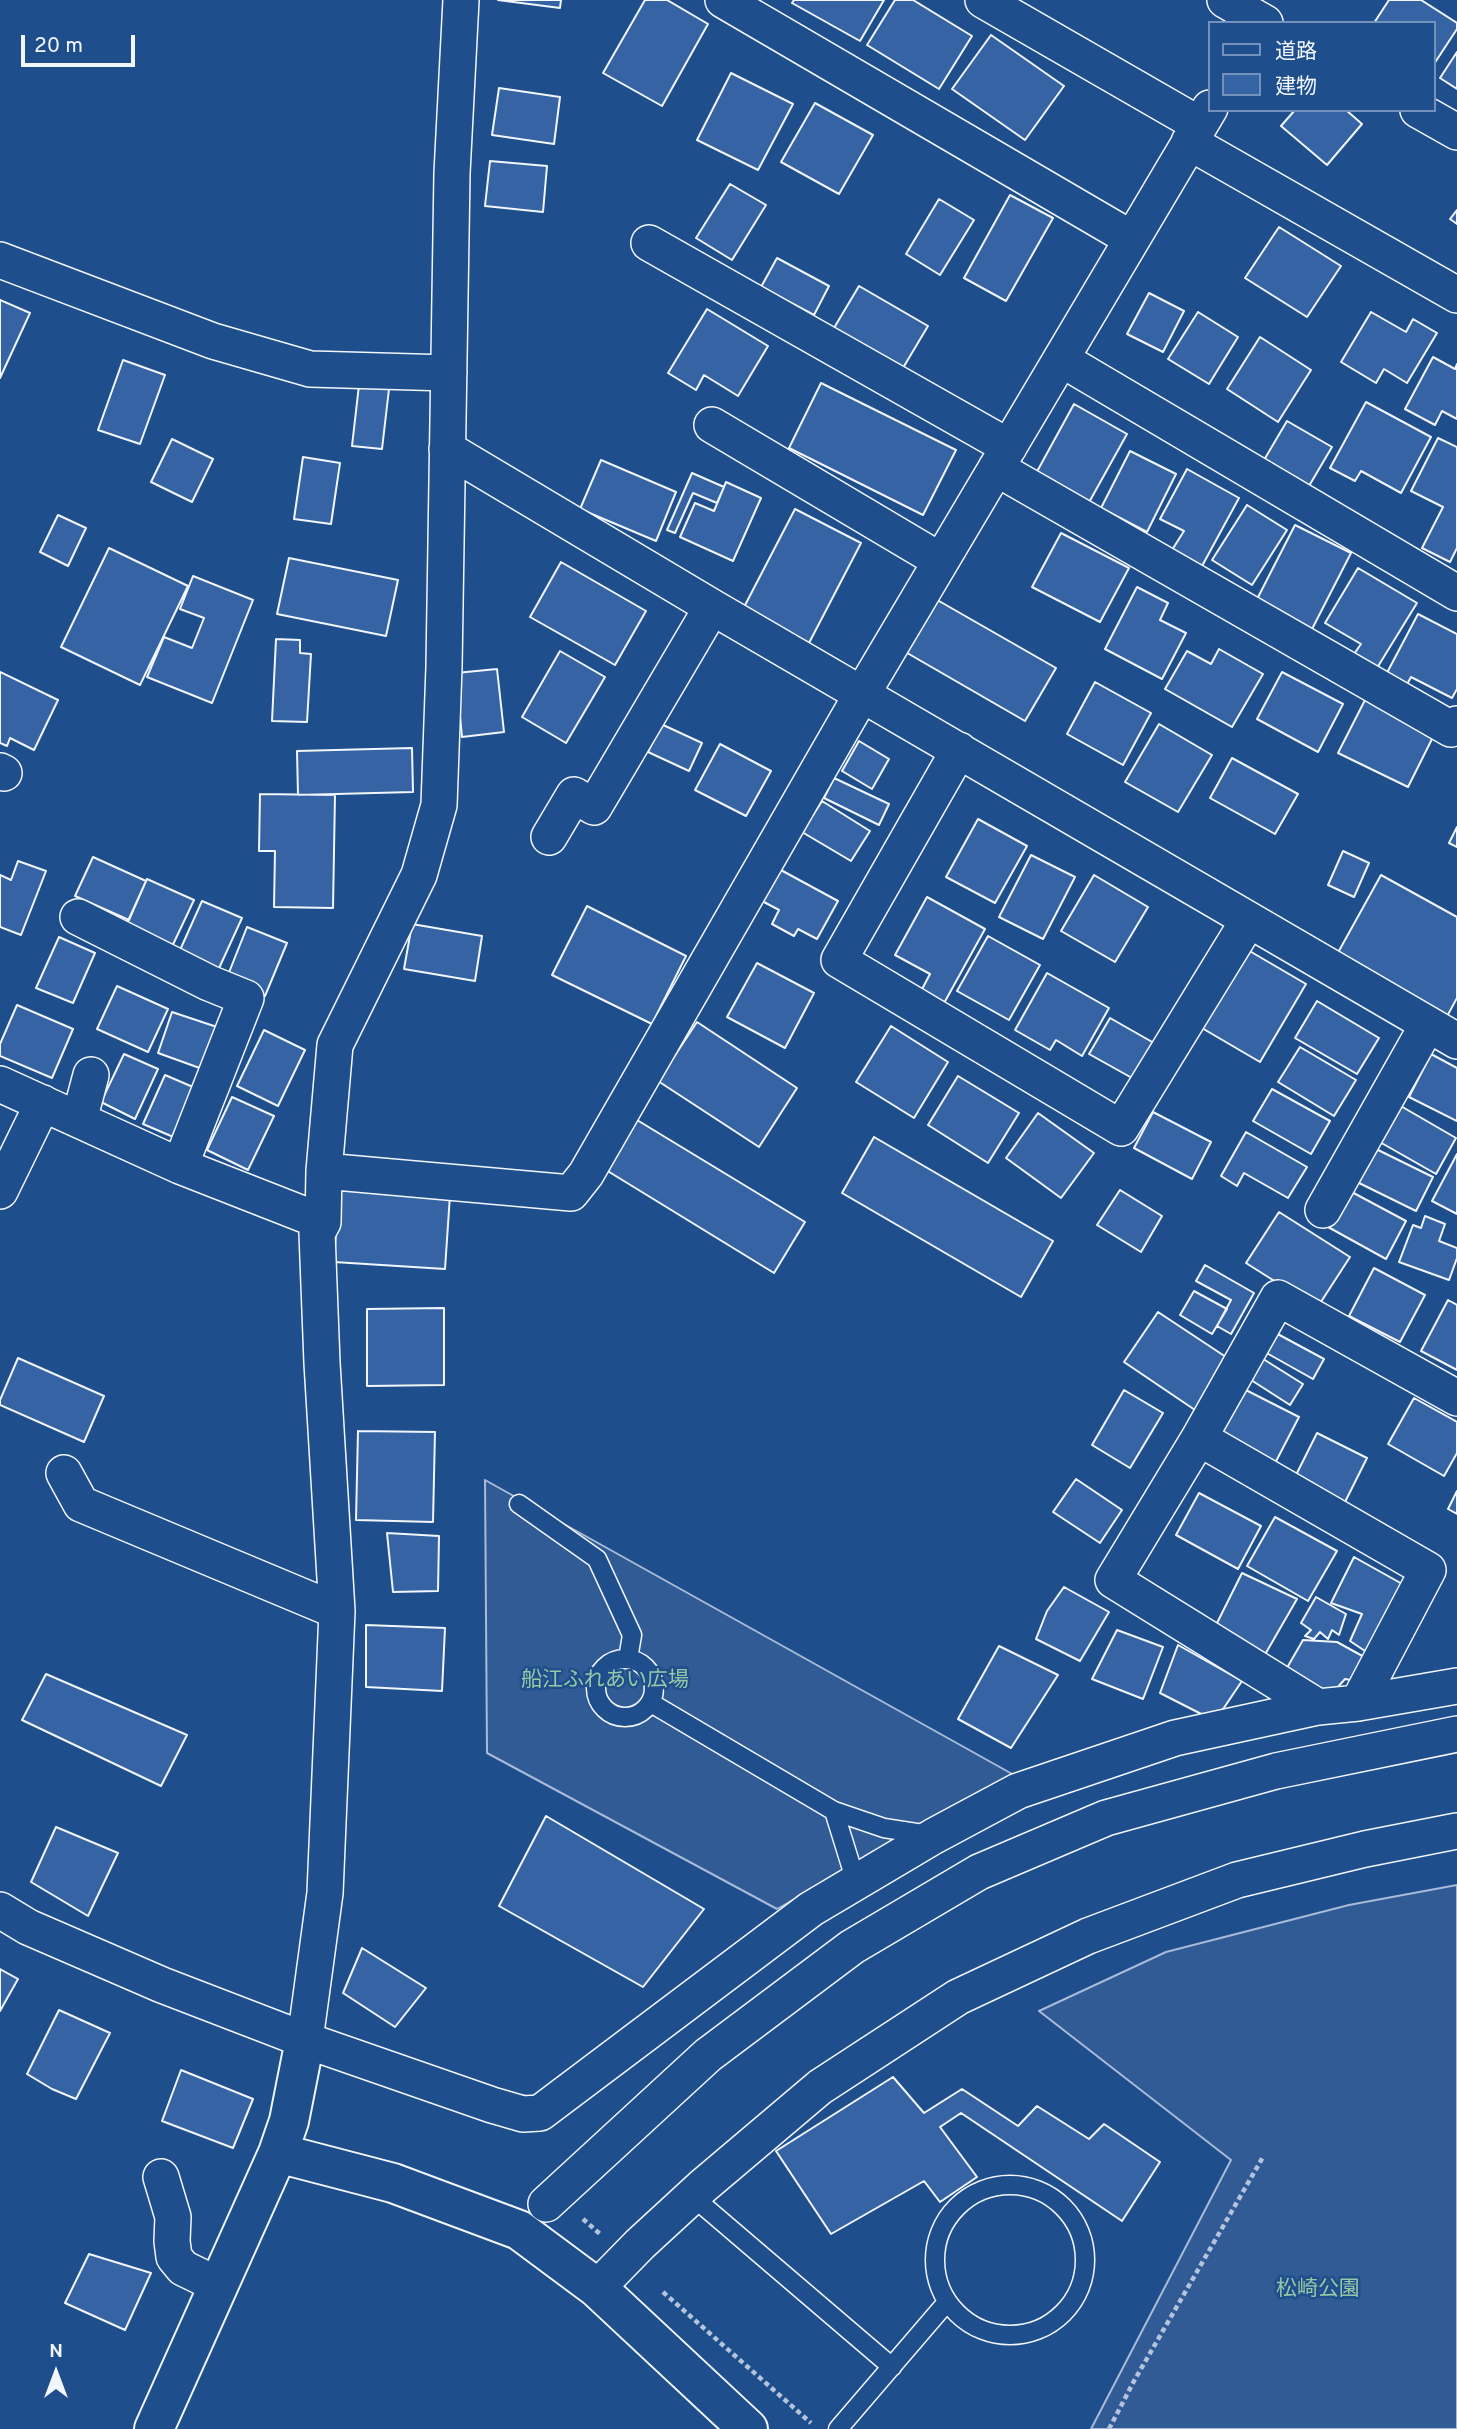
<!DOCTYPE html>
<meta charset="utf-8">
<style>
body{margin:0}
#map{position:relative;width:1457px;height:2429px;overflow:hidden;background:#1f4e8c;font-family:Overpass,"Noto Sans JP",sans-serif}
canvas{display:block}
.legend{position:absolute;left:1208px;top:21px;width:228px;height:91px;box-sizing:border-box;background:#1f4e8c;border:2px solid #7391ba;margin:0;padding:9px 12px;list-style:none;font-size:21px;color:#f2f6ff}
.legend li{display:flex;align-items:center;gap:14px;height:35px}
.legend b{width:35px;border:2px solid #7391ba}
.north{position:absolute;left:21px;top:2338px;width:70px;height:70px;-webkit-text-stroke:5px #1f4e8c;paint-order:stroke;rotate:0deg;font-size:19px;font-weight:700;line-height:28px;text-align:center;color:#f2f6ff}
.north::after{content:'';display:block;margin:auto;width:24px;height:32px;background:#f2f6ff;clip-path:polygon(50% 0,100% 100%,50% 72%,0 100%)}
.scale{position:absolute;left:21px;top:35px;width:114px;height:32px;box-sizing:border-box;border:4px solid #f2f6ff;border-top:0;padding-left:9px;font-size:21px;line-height:24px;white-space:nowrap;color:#f2f6ff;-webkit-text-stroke:5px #1f4e8c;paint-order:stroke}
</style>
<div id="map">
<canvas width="1457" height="2429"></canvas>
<ul class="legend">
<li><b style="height:9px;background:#1f4e8c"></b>道路</li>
<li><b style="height:19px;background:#3563a3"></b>建物</li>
</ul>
<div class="north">N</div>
<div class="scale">20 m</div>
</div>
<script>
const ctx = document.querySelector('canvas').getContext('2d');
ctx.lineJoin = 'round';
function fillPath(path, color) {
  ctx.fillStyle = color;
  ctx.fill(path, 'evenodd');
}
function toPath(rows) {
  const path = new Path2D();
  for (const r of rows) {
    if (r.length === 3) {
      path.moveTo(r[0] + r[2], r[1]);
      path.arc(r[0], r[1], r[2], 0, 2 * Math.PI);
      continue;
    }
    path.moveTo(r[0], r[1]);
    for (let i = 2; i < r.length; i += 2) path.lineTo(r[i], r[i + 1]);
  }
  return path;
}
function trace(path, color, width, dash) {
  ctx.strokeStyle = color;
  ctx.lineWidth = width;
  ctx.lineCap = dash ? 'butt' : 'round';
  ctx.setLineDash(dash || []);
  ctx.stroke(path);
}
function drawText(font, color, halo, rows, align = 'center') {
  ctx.font = font + ' Overpass,"Noto Sans JP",sans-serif';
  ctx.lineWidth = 5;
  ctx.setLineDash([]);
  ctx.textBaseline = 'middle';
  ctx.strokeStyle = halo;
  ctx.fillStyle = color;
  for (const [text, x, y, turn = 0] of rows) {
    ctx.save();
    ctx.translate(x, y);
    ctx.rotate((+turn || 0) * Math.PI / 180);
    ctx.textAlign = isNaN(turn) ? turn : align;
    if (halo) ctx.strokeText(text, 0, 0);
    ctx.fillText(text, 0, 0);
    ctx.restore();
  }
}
const built = toPath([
 [485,1480,1014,1775,777,1909,487,1753,485,1480],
 [1457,1885,1457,2429,1091,2429,1231,2160,1039,2011,1166,1952,1349,1905,1457,1885]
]);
const building = toPath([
 [498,0,561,0,560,8,498,0],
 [645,0,667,0,708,24,662,106,603,73,645,0],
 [794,0,884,0,860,41,792,3,794,0],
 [895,0,913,0,972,36,939,89,867,45,895,0],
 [1389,0,1421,0,1457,23,1457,29,1434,64,1434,23,1374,23,1389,0],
 [991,35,1064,86,1025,140,952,89,991,35],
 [1457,52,1457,89,1440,78,1457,52],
 [731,73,793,104,758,170,697,140,731,73],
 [499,88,560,97,554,144,492,135,499,88],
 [815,103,873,135,839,194,781,162,815,103],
 [1295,110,1346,110,1362,124,1327,165,1281,126,1295,110],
 [490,161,547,166,543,212,485,206,490,161],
 [730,184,766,205,732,260,696,238,730,184],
 [1010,195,1053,218,1006,301,964,278,1010,195],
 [939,199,974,220,940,275,906,254,939,199],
 [1457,210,1457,224,1450,219,1457,210],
 [1279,227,1341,266,1307,317,1245,278,1279,227],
 [777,258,829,286,814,315,761,287,777,258],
 [859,286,928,326,897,378,828,338,859,286],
 [1149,293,1184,311,1163,352,1127,334,1149,293],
 [0,300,30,313,0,378,0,300],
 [707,309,768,346,738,396,704,375,696,390,668,373,707,309],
 [1198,312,1238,337,1209,384,1168,359,1198,312],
 [1371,312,1406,332,1413,319,1437,333,1407,383,1384,369,1376,383,1341,362,1371,312],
 [1260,337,1311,370,1278,422,1227,389,1260,337],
 [1433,357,1455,369,1457,364,1457,419,1442,411,1435,425,1405,409,1433,357],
 [123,360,165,375,140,444,98,430,123,360],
 [821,383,956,450,923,515,789,448,821,383],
 [359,385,389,389,382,449,352,446,359,385],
 [1366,402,1431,437,1401,493,1361,471,1355,481,1330,468,1366,402],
 [1074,404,1127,434,1087,506,1034,477,1074,404],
 [1287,421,1332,447,1309,486,1264,460,1287,421],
 [1438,438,1457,447,1457,548,1450,562,1422,548,1443,507,1411,491,1438,438],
 [172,439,213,459,192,502,151,482,172,439],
 [1130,451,1176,474,1147,532,1101,508,1130,451],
 [303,457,340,463,331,524,294,519,303,457],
 [601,460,676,492,656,541,580,509,601,460],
 [1187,469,1239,498,1202,566,1172,550,1184,531,1160,519,1187,469],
 [692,473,724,487,717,503,693,493,675,533,667,530,692,473],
 [726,482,761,498,733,561,680,537,695,503,714,511,726,482],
 [1247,505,1287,530,1252,585,1212,560,1247,505],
 [795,509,861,543,809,643,743,609,795,509],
 [58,515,86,528,68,566,40,552,58,515],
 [1295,525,1351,553,1310,633,1254,605,1295,525],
 [1061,533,1129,568,1100,622,1032,587,1061,533],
 [109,548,188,586,140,685,61,647,109,548],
 [289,558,398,580,386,636,277,614,289,558],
 [561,562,646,611,615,665,530,617,561,562],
 [1358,568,1417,603,1377,668,1354,654,1361,644,1325,623,1358,568],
 [193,576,253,600,212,703,147,677,164,637,192,648,204,618,180,609,193,576],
 [1137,587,1168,603,1160,620,1186,633,1162,679,1105,649,1137,587],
 [932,597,1056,668,1025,721,902,650,932,597],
 [1418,614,1457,634,1457,689,1452,698,1411,677,1400,697,1380,686,1418,614],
 [276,639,300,640,300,653,311,654,307,722,272,721,276,639],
 [1219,649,1263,674,1232,727,1165,689,1187,651,1211,664,1219,649],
 [560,651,605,677,566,743,522,717,560,651],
 [497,669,504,732,462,737,456,673,497,669],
 [0,672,58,700,34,750,10,738,7,746,0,743,0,672],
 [1282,672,1343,704,1318,752,1257,719,1282,672],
 [1095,682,1151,713,1123,765,1067,734,1095,682],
 [1365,700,1434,735,1408,787,1338,753,1365,700],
 [661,724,702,743,689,771,648,752,661,724],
 [1159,724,1212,755,1178,812,1125,782,1159,724],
 [859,741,889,759,872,789,842,771,859,741],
 [720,744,771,771,746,816,695,790,720,744],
 [412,748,413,792,298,795,297,751,412,748],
 [1232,758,1298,794,1275,834,1210,798,1232,758],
 [834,778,889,804,879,825,824,798,834,778],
 [260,794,335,795,333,908,274,907,275,851,259,851,260,794],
 [822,801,870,831,851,861,802,832,822,801],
 [978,819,1027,846,995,903,946,877,978,819],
 [1457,827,1457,847,1449,843,1457,827],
 [1343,851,1369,863,1354,897,1328,885,1343,851],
 [1031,855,1075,877,1043,939,999,917,1031,855],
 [93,857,146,881,129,920,75,896,93,857],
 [18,861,46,871,21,935,0,927,0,875,11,880,18,861],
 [779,869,838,901,817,939,798,929,794,936,772,924,779,910,762,901,779,869],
 [1094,875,1148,907,1115,962,1061,931,1094,875],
 [1381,875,1457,917,1457,998,1445,1020,1335,958,1381,875],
 [147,879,194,900,169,953,123,932,147,879],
 [927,897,985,929,943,1005,920,993,930,974,895,955,927,897],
 [202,901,242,918,215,977,176,959,202,901],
 [587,906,686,956,652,1024,552,975,587,906],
 [412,924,482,936,475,981,404,969,412,924],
 [247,927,287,943,265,996,226,980,247,927],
 [988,936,1040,965,1009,1020,957,991,988,936],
 [59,937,95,953,73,1003,36,988,59,937],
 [1241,946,1306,984,1260,1062,1195,1024,1241,946],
 [757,963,814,993,785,1048,727,1017,757,963],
 [1047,973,1109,1008,1082,1056,1056,1040,1050,1050,1015,1030,1047,973],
 [117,986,168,1009,148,1052,97,1029,117,986],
 [1317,1001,1379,1038,1357,1074,1295,1038,1317,1001],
 [17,1005,73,1029,52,1078,0,1056,0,1044,17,1005],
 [172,1012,223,1029,208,1071,158,1053,172,1012],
 [1110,1018,1161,1047,1141,1083,1089,1054,1110,1018],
 [697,1022,797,1088,759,1147,658,1081,697,1022],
 [891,1026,948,1062,914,1118,856,1082,891,1026],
 [264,1030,305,1050,278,1106,237,1086,264,1030],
 [1300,1047,1356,1080,1334,1116,1278,1082,1300,1047],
 [124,1054,158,1069,135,1119,101,1102,124,1054],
 [1431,1054,1457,1068,1457,1121,1409,1097,1431,1054],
 [165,1075,200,1090,178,1139,143,1124,165,1075],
 [958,1076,1019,1113,988,1163,928,1125,958,1076],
 [1272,1089,1330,1121,1311,1154,1253,1121,1272,1089],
 [232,1097,274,1116,248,1170,207,1150,232,1097],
 [1399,1105,1456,1138,1436,1174,1378,1141,1399,1105],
 [1153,1112,1211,1142,1192,1179,1134,1148,1153,1112],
 [1038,1113,1094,1153,1061,1198,1006,1158,1038,1113],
 [637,1120,805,1222,774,1273,606,1170,637,1120],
 [1246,1132,1307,1167,1288,1198,1244,1173,1237,1186,1221,1176,1246,1132],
 [874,1137,1053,1241,1021,1297,842,1193,874,1137],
 [1374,1148,1433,1177,1416,1211,1357,1182,1374,1148],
 [1457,1154,1457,1214,1432,1201,1457,1154],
 [339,1188,450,1195,445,1269,334,1262,339,1188],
 [1120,1190,1162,1216,1141,1252,1097,1225,1120,1190],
 [1348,1190,1406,1221,1386,1259,1328,1227,1348,1190],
 [1279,1212,1350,1257,1317,1308,1246,1263,1279,1212],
 [1425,1216,1445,1224,1439,1241,1457,1248,1457,1258,1449,1280,1399,1262,1413,1225,1421,1228,1425,1216],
 [1205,1265,1254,1293,1231,1334,1217,1326,1231,1300,1196,1281,1205,1265],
 [1374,1268,1425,1295,1400,1342,1349,1316,1374,1268],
 [1194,1291,1227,1309,1212,1334,1180,1315,1194,1291],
 [1448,1300,1457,1305,1457,1370,1421,1351,1448,1300],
 [444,1308,444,1385,367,1386,367,1309,444,1308],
 [1158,1312,1229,1359,1195,1410,1124,1362,1158,1312],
 [1274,1332,1324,1359,1313,1379,1263,1351,1274,1332],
 [1260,1357,1303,1384,1290,1405,1248,1378,1260,1357],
 [18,1358,104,1396,84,1442,0,1405,0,1400,18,1358],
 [1234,1384,1299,1417,1272,1469,1207,1437,1234,1384],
 [1124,1390,1163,1413,1130,1468,1092,1445,1124,1390],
 [1414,1398,1457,1422,1457,1453,1444,1476,1388,1444,1414,1398],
 [358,1431,435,1432,433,1522,356,1520,358,1431],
 [1317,1433,1367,1458,1341,1510,1291,1485,1317,1433],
 [1076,1479,1122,1510,1100,1543,1053,1512,1076,1479],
 [1457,1491,1457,1514,1448,1509,1457,1491],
 [1199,1493,1261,1526,1238,1569,1176,1535,1199,1493],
 [1275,1517,1337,1551,1308,1601,1247,1566,1275,1517],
 [387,1533,439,1536,438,1591,393,1592,387,1533],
 [1354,1557,1413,1590,1368,1653,1350,1641,1362,1614,1331,1603,1354,1557],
 [1242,1573,1297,1599,1263,1658,1213,1631,1242,1573],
 [1064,1587,1109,1612,1080,1661,1036,1639,1047,1611,1064,1587],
 [1316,1597,1346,1614,1339,1635,1332,1630,1328,1639,1320,1632,1314,1639,1305,1636,1311,1630,1301,1623,1316,1597],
 [366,1625,445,1628,442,1691,366,1687,366,1625],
 [1117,1630,1163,1647,1143,1699,1092,1679,1117,1630],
 [1303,1640,1337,1642,1366,1658,1356,1681,1345,1679,1328,1698,1284,1673,1303,1640],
 [1178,1645,1242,1681,1215,1721,1160,1693,1178,1645],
 [999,1646,1058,1675,1011,1748,958,1719,999,1646],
 [46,1674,187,1735,161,1786,22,1720,46,1674],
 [546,1816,704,1909,643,1987,499,1906,546,1816],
 [56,1827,118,1853,88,1916,31,1882,56,1827],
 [362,1948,426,1988,395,2027,343,1993,362,1948],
 [0,1969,18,1979,0,2011,0,1969],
 [59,2010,110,2033,76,2099,52,2089,27,2074,59,2010],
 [181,2070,253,2099,233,2148,162,2121,181,2070],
 [893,2077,924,2113,962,2089,1018,2126,1037,2106,1089,2139,1104,2124,1160,2162,1122,2221,961,2113,940,2127,977,2177,940,2202,924,2181,831,2234,776,2151,893,2077],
 [89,2254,151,2273,125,2330,65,2303,89,2254]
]);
const path = toPath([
 [583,2219,600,2234],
 [663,2292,811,2423],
 [1109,2429,1134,2381,1263,2157]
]);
const lane = toPath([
 [519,1504,597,1559,632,1635,628,1659],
 [625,1688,29],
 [651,1703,834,1811,884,1828,929,1835],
 [834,1811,856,1882],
 [1010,2260,75],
 [692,2196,892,2367],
 [838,2429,947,2302]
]);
const street = toPath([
 [723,0,1132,239],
 [983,0,1200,125],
 [1225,0,1265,23],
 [1418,110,1457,132],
 [1189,142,1457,295],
 [649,243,1009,447],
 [0,260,213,341,310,369,449,373],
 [1061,359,1457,593],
 [712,425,941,561],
 [447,449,712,607,1457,1041],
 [996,468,1451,729,1457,724],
 [959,750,839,960,1121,1128,1248,921],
 [0,771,4,773],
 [549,837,574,795,594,807,712,607],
 [78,917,209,983,246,998,180,1166],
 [0,1084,180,1166,323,1222],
 [79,1120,91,1075],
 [324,1171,571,1193,586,1174,862,694,1210,108],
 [0,1191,43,1103],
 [1323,1210,1428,1024],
 [1199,1438,1428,1570,1358,1703],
 [64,1473,81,1504,337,1611],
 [1318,1707,1113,1580,1199,1438,1278,1298,1457,1398],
 [0,1910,28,1927,162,1985,305,2040,492,2105,523,2114,540,2113,811,1909,934,1836,1018,1791,1175,1738,1318,1707,1358,1703,1457,1686],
 [305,2040,325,1893,337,1611,322,1363,317,1233,323,1222,324,1171,335,1045,419,875,439,805,444,667,452,173,461,0],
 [161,2177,173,2217,172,2241,174,2257,183,2268,218,2285],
 [546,2204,708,2055,852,1947,979,1872,1106,1818,1276,1771,1457,1734],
 [597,2288,640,2244,703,2186,820,2087,958,1997,1088,1936,1237,1880,1365,1849,1457,1831]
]);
const secondary = toPath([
 [278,2153,393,2183,519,2230,597,2288,748,2429],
 [154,2429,278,2153,289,2121,305,2040]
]);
const parkNames = [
 ["船江ふれあい広場",605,1682],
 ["松崎公園",1318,2291]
];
fillPath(built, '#305b95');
trace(built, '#a8bbd7', 2);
fillPath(building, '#3563a3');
trace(building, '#f2f6ff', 2);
trace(lane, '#f2f6ff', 21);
trace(street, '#f2f6ff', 38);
trace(secondary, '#f2f6ff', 42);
trace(path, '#b3c4dc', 4.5, [5, 3.5]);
trace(lane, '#1f4e8c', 18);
trace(street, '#1f4e8c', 35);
trace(secondary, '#1f4e8c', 38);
drawText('21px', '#97c8a6', '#1f4e8c', parkNames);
</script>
